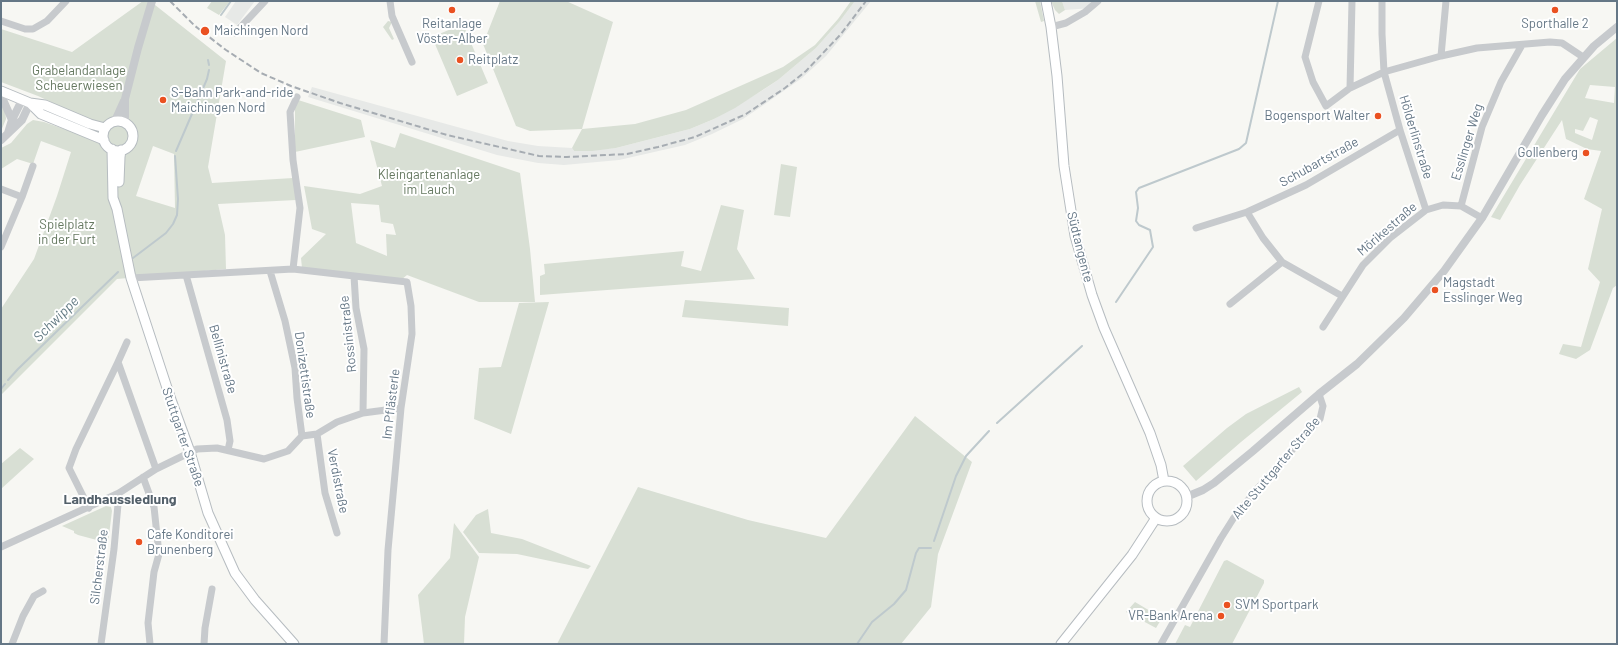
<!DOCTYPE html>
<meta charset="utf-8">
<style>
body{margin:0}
#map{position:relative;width:1618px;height:645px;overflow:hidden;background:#f7f7f3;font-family:Barlow,sans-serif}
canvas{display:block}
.frame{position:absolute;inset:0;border:2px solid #657786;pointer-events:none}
</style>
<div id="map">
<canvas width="1618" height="645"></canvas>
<div class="frame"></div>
</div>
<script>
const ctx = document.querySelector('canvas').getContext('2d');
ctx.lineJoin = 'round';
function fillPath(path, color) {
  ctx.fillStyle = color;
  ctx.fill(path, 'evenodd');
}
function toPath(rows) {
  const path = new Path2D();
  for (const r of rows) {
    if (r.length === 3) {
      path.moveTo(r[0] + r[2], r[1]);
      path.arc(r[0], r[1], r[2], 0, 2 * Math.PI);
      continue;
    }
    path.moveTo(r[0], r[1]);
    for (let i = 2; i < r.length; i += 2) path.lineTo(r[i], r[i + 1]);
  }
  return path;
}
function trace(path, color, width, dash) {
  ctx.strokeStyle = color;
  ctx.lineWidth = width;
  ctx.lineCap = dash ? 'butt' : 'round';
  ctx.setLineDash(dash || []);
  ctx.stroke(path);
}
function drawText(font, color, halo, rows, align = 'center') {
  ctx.font = font + ' Barlow,sans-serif';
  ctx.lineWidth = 4;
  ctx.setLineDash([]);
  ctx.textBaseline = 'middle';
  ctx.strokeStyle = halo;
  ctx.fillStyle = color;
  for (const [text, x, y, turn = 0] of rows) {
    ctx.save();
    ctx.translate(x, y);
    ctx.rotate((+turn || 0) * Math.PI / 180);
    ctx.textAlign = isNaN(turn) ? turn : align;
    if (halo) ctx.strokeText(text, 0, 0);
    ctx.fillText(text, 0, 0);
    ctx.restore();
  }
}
const built = toPath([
 [236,1,255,1,237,25,225,17],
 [855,1,871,1,826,56,802,78,765,104,743,119,712,134,685,145,619,160,564,165,538,163,497,155,308,97,312,87,508,141,538,146,572,148,574,151,616,148,690,129,714,119,763,90,778,80,816,48,840,21],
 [1062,1,1101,1,1092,8,1065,10]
]);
const green = toPath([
 [143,1,150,1,226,61,208,167,212,183,293,178,296,200,218,204,225,235,226,269,117,279,1,395,1,309,34,259,57,196,71,152,41,141,33,164,17,159,1,169,1,148,11,143,27,124,33,120,44,122,95,140,99,122,92,121,38,96,1,82,1,29,72,52],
 [153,146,174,154,175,208,136,196],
 [212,1,230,1,219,15,207,8],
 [500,1,566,1,613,22,582,129,635,124,686,110,783,67,815,45,838,19,851,1,855,1,840,21,816,48,778,80,735,108,714,119,690,129,616,148,592,151,574,151,572,148,582,129,530,131,516,126,483,44],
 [1035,1,1040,1,1044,21,1041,22],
 [1051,1,1062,1,1065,10,1059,14,1055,10],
 [388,21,392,22,389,28,394,39,392,40,383,27],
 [463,24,488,83,457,96,432,37],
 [1617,38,1617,285,1613,288,1590,350,1576,359,1559,354,1563,344,1581,347,1600,282,1588,269,1602,209,1584,199,1601,151,1587,149,1566,139,1562,120,1520,185,1500,220,1491,217,1580,69],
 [1590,85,1615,87,1614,103,1585,98],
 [1590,117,1598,120,1592,140,1575,133,1575,129,1583,131],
 [295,99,361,120,365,137,295,152],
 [1,103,5,109,6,119,1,131],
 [400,133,520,173,530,249,535,302,479,302,407,275,401,280,302,268,301,258,326,234,312,229,304,186,360,194,382,186,370,140,395,148],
 [351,203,379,205,381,222,393,224,396,235,386,234,387,256,356,243],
 [781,164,797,167,790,217,774,215],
 [721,205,744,210,737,249,755,279,540,295,540,276,545,274,544,264,684,251,681,266,701,271],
 [685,300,789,308,788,326,682,317],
 [549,302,511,434,474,419,479,368,501,367,519,303],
 [1299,387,1302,392,1241,442,1196,481,1183,466,1227,428,1246,414],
 [915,416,972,462,938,554,931,607,901,644,557,644,638,487,748,520,826,538],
 [20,448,34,459,1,489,1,464],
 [106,506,111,507,112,511,108,543,78,535,74,533,74,531,62,526],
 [488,509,491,533,522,539,591,566,588,569,517,554,479,553,463,532,476,515],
 [454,523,479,557,465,617,464,644,424,644,418,595,450,558],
 [1227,560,1264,580,1264,583,1232,644,1175,644,1185,625,1190,627,1224,561],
 [1135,602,1162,618,1156,628,1126,612]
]);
const stream = toPath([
 [221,15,231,1],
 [208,60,209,65],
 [176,151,207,79,209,70],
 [133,258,166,233,173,224,177,215,178,199,175,156],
 [1116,302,1153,247,1150,230,1139,225,1136,221,1138,208,1136,192,1139,188,1239,149,1246,143,1278,1],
 [8,380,18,369,118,272],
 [1,389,5,384],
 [997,423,1082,346],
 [934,541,956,476,966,456,989,431],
 [857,644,872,622,894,604,906,590,916,553,919,548,931,548]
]);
const minor = toPath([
 [390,1,392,16,412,62],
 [1319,1,1305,57,1313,82,1326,106,1350,88,1384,72,1441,56,1477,48,1550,42,1562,43,1583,57],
 [1382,1,1382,34,1384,72,1400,130,1426,210],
 [1,21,25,29,33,29,47,21,66,1],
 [1051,27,1066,23,1085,12,1098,1],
 [235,33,265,1],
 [1441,56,1446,1],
 [1350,88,1352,1],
 [1,189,22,197],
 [1461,206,1482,127,1501,82,1522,45],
 [1247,212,1263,238,1282,262,1342,296],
 [1196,228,1247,212,1306,185,1400,130],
 [1,247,22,197,33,166],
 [293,269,300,208,293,160,290,112,297,97],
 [270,271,285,321,295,368,297,398,302,436],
 [186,275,227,420,230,441,228,450],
 [354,276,356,308,364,349,363,413],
 [131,278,293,269,407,282,411,306,412,334,401,408,388,550,384,644],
 [1230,304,1282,262],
 [1323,327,1363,265,1390,238,1426,210,1443,205,1461,206,1482,218],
 [127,342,118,362,156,469],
 [317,434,325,493,337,533],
 [143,477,154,507,159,554,154,572,148,623,150,644],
 [89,508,69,468,76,449,118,362],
 [1,547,119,493,156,469,197,449,217,448,264,459,288,451,302,436,317,434,337,422,363,413,401,408],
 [12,644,23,616,34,596,43,591],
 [101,644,114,549,119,493],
 [204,644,205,628,212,589],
 [1161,644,1221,538,1233,519,1257,489,1320,419,1323,406,1319,394]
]);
const tertiary = toPath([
 [1,95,12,120],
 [115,121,124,101],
 [125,123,125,99,138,48,152,1],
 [8,133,12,120,22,100],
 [1,140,22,120,30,103],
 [1186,497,1203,490,1214,483,1253,451,1319,394,1357,364,1404,318,1444,271,1482,218,1542,115,1565,79,1594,46,1617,27]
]);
const secondary = toPath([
 [1046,1,1051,27,1057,76,1064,166,1075,236,1092,295,1104,328,1150,433,1161,465,1164,481],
 [1,91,30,103,45,105,90,124,105,128],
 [30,103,41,114,104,140],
 [118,136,15],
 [112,149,113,198,117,209,131,278,170,397,190,452,208,513,235,573,255,600,294,644],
 [119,182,120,157,121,150],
 [1167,501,20],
 [1061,644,1132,555,1156,518]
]);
const rail = toPath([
 [170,1,195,26,226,50,261,73,291,86,340,103,447,135,539,156,567,157,627,154,658,147,695,137,746,114,785,88,806,71,841,34,866,1]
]);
const markers = [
 [452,10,4,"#ea5121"],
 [1555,10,4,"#ea5121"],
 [205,31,5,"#ea5121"],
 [460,60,4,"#ea5121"],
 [163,100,4,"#ea5121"],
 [1378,116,4,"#ea5121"],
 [1586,153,4,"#ea5121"],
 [1435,290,4,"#ea5121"],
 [139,542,4,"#ea5121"],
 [1227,605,4,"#ea5121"],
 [1221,616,4,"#ea5121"]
];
const poiNames = [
 ["Reitanlage",452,24,"center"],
 ["Vöster-Alber",452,39,"center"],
 ["Sporthalle 2",1555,24,"center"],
 ["Maichingen Nord",214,31],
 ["Reitplatz",468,60],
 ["S-Bahn Park-and-ride",171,93],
 ["Maichingen Nord",171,108],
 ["Bogensport Walter",1370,116,"right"],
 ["Gollenberg",1578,153,"right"],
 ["Magstadt",1443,283],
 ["Esslinger Weg",1443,298],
 ["Cafe Konditorei",147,535],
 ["Brunenberg",147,550],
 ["SVM Sportpark",1235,605],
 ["VR-Bank Arena",1213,616,"right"]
];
const parkNames = [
 ["Grabelandanlage",79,71],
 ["Scheuerwiesen",79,86],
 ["Kleingartenanlage",429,175],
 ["im Lauch",429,190],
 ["Spielplatz",67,225],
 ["in der Furt",67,240]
];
const streetNames = [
 ["Hölderlinstraße",1416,137,73],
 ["Esslinger Weg",1467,142,-73],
 ["Schubartstraße",1319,162,-29],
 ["Mörikestraße",1387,229,-41],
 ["Südtangente",1080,247,76],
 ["Rossinistraße",348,334,-96],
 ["Bellinistraße",223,359,74],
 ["Donizettistraße",305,375,82],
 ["Im Pflästerle",391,404,-83],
 ["Stuttgarter Straße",183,437,71],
 ["Alte Stuttgarter Straße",1276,468,-50],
 ["Verdistraße",338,481,79],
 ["Silcherstraße",99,567,-83]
];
const waterNames = [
 ["Schwippe",56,319,-45]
];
const neighbourhoodNames = [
 ["Landhaussiedlung",120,499]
];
fillPath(built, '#e7e9e7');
fillPath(green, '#d8dfd4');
trace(stream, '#bec9cd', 2);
trace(secondary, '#b6bcc0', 11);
trace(minor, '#c7cacd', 7);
trace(tertiary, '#c7cacd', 8);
trace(secondary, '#fff', 9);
trace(rail, '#a6acb2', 2, [6, 3]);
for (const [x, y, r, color] of markers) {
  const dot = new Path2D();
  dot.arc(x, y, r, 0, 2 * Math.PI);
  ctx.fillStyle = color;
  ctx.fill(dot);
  trace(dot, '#fff', 1.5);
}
drawText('13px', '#657786', '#fff', poiNames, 'left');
drawText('13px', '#657860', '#fff', parkNames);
drawText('13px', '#657786', '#fff', streetNames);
drawText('italic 14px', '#607882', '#fff', waterNames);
drawText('bold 14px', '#53606a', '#fff', neighbourhoodNames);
</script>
